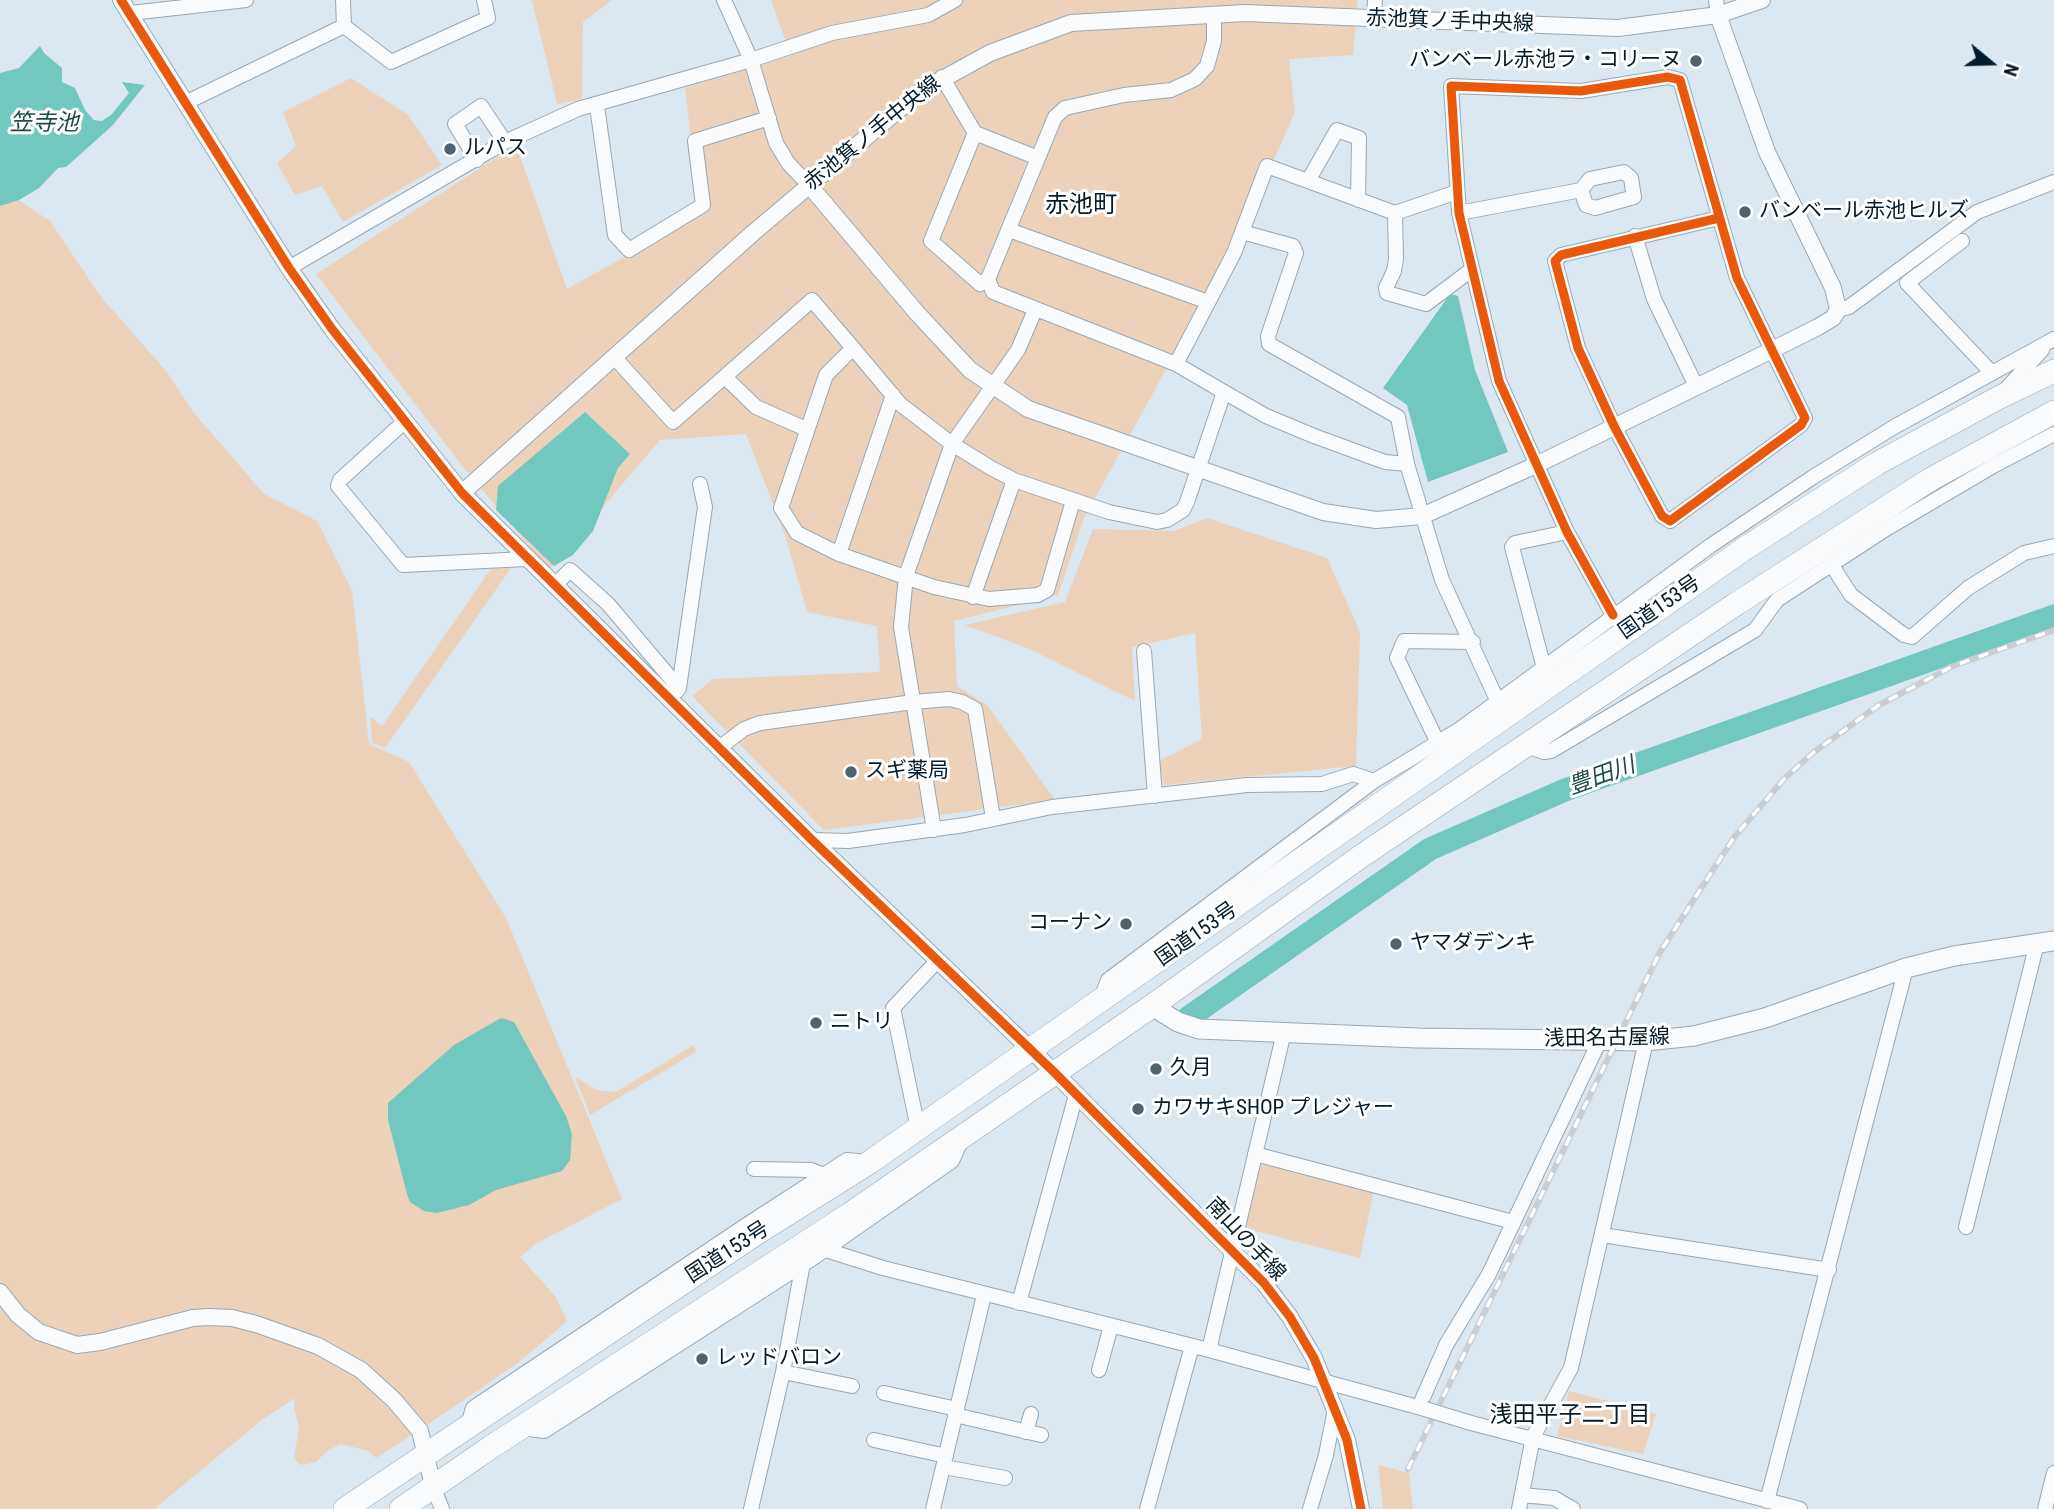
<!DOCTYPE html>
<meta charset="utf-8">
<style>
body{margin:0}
#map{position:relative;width:2054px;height:1509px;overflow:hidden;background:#dbe7f1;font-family:"Roboto Condensed",sans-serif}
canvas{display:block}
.north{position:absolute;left:1956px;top:28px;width:70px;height:70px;-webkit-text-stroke:5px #fff;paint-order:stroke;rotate:109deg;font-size:19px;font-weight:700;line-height:28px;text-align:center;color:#041b2b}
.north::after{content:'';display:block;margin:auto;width:24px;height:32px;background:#041b2b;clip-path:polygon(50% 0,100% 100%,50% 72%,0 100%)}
</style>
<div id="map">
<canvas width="2054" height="1509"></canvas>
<div class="north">N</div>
</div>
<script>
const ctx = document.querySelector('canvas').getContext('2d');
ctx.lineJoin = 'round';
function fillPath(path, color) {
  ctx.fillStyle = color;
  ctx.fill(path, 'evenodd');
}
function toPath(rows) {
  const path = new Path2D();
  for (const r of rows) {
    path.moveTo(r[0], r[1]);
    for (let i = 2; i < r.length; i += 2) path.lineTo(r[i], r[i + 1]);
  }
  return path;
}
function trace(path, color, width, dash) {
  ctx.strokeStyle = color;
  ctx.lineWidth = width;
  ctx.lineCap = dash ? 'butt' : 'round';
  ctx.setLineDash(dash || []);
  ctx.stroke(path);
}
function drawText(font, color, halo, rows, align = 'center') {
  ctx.font = font + ' "Roboto Condensed","Noto Sans JP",sans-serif';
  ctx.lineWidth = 6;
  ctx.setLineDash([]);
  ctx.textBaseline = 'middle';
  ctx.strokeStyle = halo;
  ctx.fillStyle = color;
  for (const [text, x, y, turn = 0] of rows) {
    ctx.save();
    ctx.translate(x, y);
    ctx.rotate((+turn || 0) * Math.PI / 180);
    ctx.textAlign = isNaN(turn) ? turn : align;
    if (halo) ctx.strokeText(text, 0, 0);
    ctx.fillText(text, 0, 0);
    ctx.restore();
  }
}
const green = toPath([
 [532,0,612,0,583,22,582,99,557,104],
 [771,0,1358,0,1353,55,1289,59,1295,112,1242,232,1084,518,1058,595,954,621,957,686,988,706,1055,800,824,830,692,696,713,679,880,672,877,626,807,612,785,535,746,434,660,440,549,570,460,463,316,274,516,145,567,289,628,255,699,208,685,88,791,56],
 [351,78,408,115,442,165,343,222,322,186,295,195,277,163,296,146,283,112],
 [13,200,19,200,50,221,101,297,167,372,193,412,264,494,317,521,352,591,369,744,409,762,506,918,622,1199,537,1243,520,1257,556,1297,567,1321,519,1362,433,1421,376,1458,369,1451,341,1444,328,1450,316,1462,301,1465,294,1459,299,1427,294,1408,295,1398,263,1419,154,1509,0,1509,0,206],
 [1207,518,1327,558,1360,632,1356,766,1164,785,1159,761,1202,739,1195,633,1132,647,1135,701,1027,648,965,625,1065,602,1093,529,1174,531],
 [493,566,511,568,385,748,372,743,370,716,382,726],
 [694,1045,696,1052,590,1115,575,1077,597,1090,616,1092],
 [1263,1161,1374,1190,1360,1258,1244,1228,1259,1165],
 [1569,1391,1656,1414,1643,1454,1557,1436],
 [1378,1465,1409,1473,1413,1509,1383,1509]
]);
const water = toPath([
 [40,46,44,53,62,68,62,82,75,88,85,110,94,120,102,121,112,114,129,93,122,82,145,85,112,126,66,167,58,168,39,188,19,200,0,206,0,73,19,68],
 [1450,294,1458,296,1475,370,1508,452,1428,482,1407,405,1383,388],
 [585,412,630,454,618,468,593,531,573,555,554,566,496,510,498,486],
 [501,1018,514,1022,566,1116,572,1134,570,1160,562,1171,496,1190,469,1205,437,1213,424,1211,410,1202,407,1194,388,1120,388,1103,454,1045]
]);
const river = toPath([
 [1189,1017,1430,849,1565,790,2054,616]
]);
const minor = toPath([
 [343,0,344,26],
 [724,0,751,60,776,143,788,163,809,185],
 [1716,0,1718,15],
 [131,13,246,0],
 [1214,15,1214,41,1207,66,1195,79,1171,90,1124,95,1065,108,1055,117,988,279,993,292,1176,364,1234,253,1267,166,1395,213,1457,192],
 [1374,19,1375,0],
 [942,77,975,133,1038,158],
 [185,103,344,26,391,62,488,18,484,0],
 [597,106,615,235,629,250,703,205,695,141,769,118],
 [975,133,931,241,980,284,988,279],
 [477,160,455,124,481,106,505,142],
 [1308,181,1337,130,1359,138,1358,200],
 [1395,213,1396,259,1394,271,1386,288,1387,293,1426,304,1471,270],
 [1459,213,1581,190,1590,179,1624,172,1631,178,1634,197,1595,208,1586,205,1581,190],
 [1009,230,1208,302],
 [1242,232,1293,246,1296,253,1268,336,1269,344,1398,417,1407,464,1442,580,1498,702],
 [1635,236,1654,299,1696,386],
 [1962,241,1907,283,1991,372],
 [289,268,505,142,578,109,751,60,832,33,928,15,955,0],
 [1838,310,1849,307,1977,212,2054,182],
 [615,358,673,422,812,300,853,348],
 [725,377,756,407,806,429],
 [2006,389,2042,350],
 [1224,392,1266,416,1314,436,1385,462,1407,464],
 [404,422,340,480,338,486,403,565,526,559],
 [1073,501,1047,590,1038,595,989,599,934,587,839,554,797,533,781,508,826,375,853,348,900,404,952,444,991,468,1014,480,1109,512,1157,522,1167,520,1183,510,1187,502,1224,392,1176,364],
 [839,554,893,395],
 [1831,564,1851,595,1904,635,1912,637,1968,588,2024,553,2054,546],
 [554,586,570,570,608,604,679,688,677,691],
 [973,597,1014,480],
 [1613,615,1567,532,1499,381,1459,213,1451,86,1581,91,1668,77,1680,80,1737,278,1805,418,1801,425,1670,521,1662,516,1614,426,1578,348,1555,261,1561,255,1719,218],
 [1144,651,1155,796],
 [1544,668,1512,547,1515,543,1567,532],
 [679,688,705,507,700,484],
 [1437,741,1397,658,1404,641,1473,642],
 [1526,746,1544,752,1551,751,1755,630,1777,600,1886,529,1993,466,2054,434],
 [719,748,744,729,760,723,913,702,949,699,962,702,975,709,993,818],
 [934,830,901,627,906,576,952,444,1018,350,1035,310],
 [812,840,848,841,965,825,1052,807,1247,785,1322,784,1353,774,1374,781,1460,729,1710,546,1813,477,1894,427,2054,339],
 [1101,999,1108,980,1374,781],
 [918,1129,893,1008,937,961],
 [1255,1154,1513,1222],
 [754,1169,811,1170,823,1175],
 [1966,1227,2037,943],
 [1602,1235,1829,1270],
 [826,1250,883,1268,1209,1350,1425,1409],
 [1019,1303,1076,1095],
 [1209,1350,1284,1032],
 [1099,1370,1111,1326],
 [783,1372,803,1263],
 [884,1393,957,1409],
 [1419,1407,1446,1345,1489,1274,1599,1042],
 [955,1415,1041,1435],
 [1471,1423,1800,1509],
 [467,1428,473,1408,751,1222,847,1160,868,1162],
 [521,1428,544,1431,816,1256,952,1161,961,1141],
 [1026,1432,1031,1414],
 [874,1440,946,1456],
 [944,1467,1005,1478],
 [433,1486,442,1509],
 [1522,1495,1554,1498,1573,1509],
 [1767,1501,1906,968],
 [751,1509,783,1372,852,1386],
 [933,1509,984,1295],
 [1147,1509,1192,1346],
 [1310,1509,1326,1455,1335,1409],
 [1519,1509,1533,1437,1571,1368,1646,1041],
 [2045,1509,2054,1473]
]);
const tertiary = toPath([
 [121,0,289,268,332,329,462,493,812,840,1055,1073,1264,1283,1290,1317,1314,1358,1347,1440,1361,1509],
 [809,185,917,313,970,370,1028,409,1323,512,1376,520,1422,516,1536,465,1772,350,1818,327,1833,318,1838,310,1833,288,1767,152,1718,15],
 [462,493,753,233,921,91,990,53,1071,23,1245,13,1618,28,1718,15,1762,0],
 [0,1292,18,1315,39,1332,77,1345,100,1342,193,1318,208,1317,232,1318,256,1324,318,1346,361,1370,394,1400,420,1431,433,1486]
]);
const secondary = toPath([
 [1152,1006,1178,1022,1199,1029,1418,1038,1646,1041,1694,1036,1765,1018,1906,968,1954,956,2054,941]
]);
const trunk = toPath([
 [345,1509,757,1233,870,1162,1744,549,1876,464,1998,398,2054,371],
 [401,1509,491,1447,850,1214,1152,1006,1360,857,1736,604,1931,479,2054,412]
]);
const rail = toPath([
 [1408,1469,1660,952,1735,836,1785,778,1814,752,1879,705,1953,666,2054,630]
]);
const minorBridge = toPath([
 [1425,1409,1471,1423]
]);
const cycleway = toPath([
 [121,0,289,268,332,329,462,493,812,840,1055,1073,1264,1283,1290,1317,1314,1358,1347,1440,1361,1509],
 [1613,615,1567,532,1499,381,1459,213,1451,86,1581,91,1668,77,1680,80,1737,278,1805,418,1801,425,1670,521,1662,516,1614,426,1578,348,1555,261,1561,255,1719,218]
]);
const markers = [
 [1696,61,7,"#4f6270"],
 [450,149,7,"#4f6270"],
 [1745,212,7,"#4f6270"],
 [851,772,7,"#4f6270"],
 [1126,924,7,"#4f6270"],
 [1396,944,7,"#4f6270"],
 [816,1023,7,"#4f6270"],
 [1156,1069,7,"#4f6270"],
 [1138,1109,7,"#4f6270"],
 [702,1359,7,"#4f6270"]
];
const streetNames = [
 ["赤池箕ノ手中央線",1450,22,2],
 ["赤池箕ノ手中央線",873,134,-39],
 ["国道153号",1660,608,-35],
 ["国道153号",1197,935,-35],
 ["浅田名古屋線",1607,1039,-1],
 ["南山の手線",1245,1240,47],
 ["国道153号",728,1253,-33]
];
const poiNames = [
 ["バンベール赤池ラ・コリーヌ",1682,61,"right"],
 ["ルパス",464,149],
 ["バンベール赤池ヒルズ",1759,212],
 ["スギ薬局",865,772],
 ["コーナン",1112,924,"right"],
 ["ヤマダデンキ",1410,944],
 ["ニトリ",830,1023],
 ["久月",1170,1069],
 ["カワサキSHOP プレジャー",1152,1109],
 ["レッドバロン",716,1359]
];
const waterNames = [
 ["笠寺池",44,124],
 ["豊田川",1602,777,-20]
];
const neighbourhoodNames = [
 ["浅田平子二丁目",1570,1416]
];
const quarterNames = [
 ["赤池町",1081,206]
];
fillPath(green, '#ecd2ba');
fillPath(water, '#72c7bf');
trace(river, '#72c7bf', 23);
trace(minor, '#98a9b6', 16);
trace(tertiary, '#98a9b6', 18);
trace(secondary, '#98a9b6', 21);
trace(trunk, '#98a9b6', 24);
trace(minor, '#fafbfd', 14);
trace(tertiary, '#fafbfd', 16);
trace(secondary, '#fafbfd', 19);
trace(trunk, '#fafbfd', 23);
trace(rail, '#caced2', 6);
trace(rail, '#fff', 3.5, [10]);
trace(minorBridge, '#98a9b6', 16, []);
trace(minorBridge, '#fafbfd', 14);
trace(cycleway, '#e8590c', 9);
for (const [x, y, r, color] of markers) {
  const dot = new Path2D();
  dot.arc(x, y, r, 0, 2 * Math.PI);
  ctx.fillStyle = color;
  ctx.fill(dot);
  trace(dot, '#fff', 2.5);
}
drawText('21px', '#041b2b', '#fff', streetNames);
drawText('21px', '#041b2b', '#fff', poiNames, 'left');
drawText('italic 23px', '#1b4d46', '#fff', waterNames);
drawText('23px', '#041b2b', '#fff', neighbourhoodNames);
drawText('24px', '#041b2b', '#fff', quarterNames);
</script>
